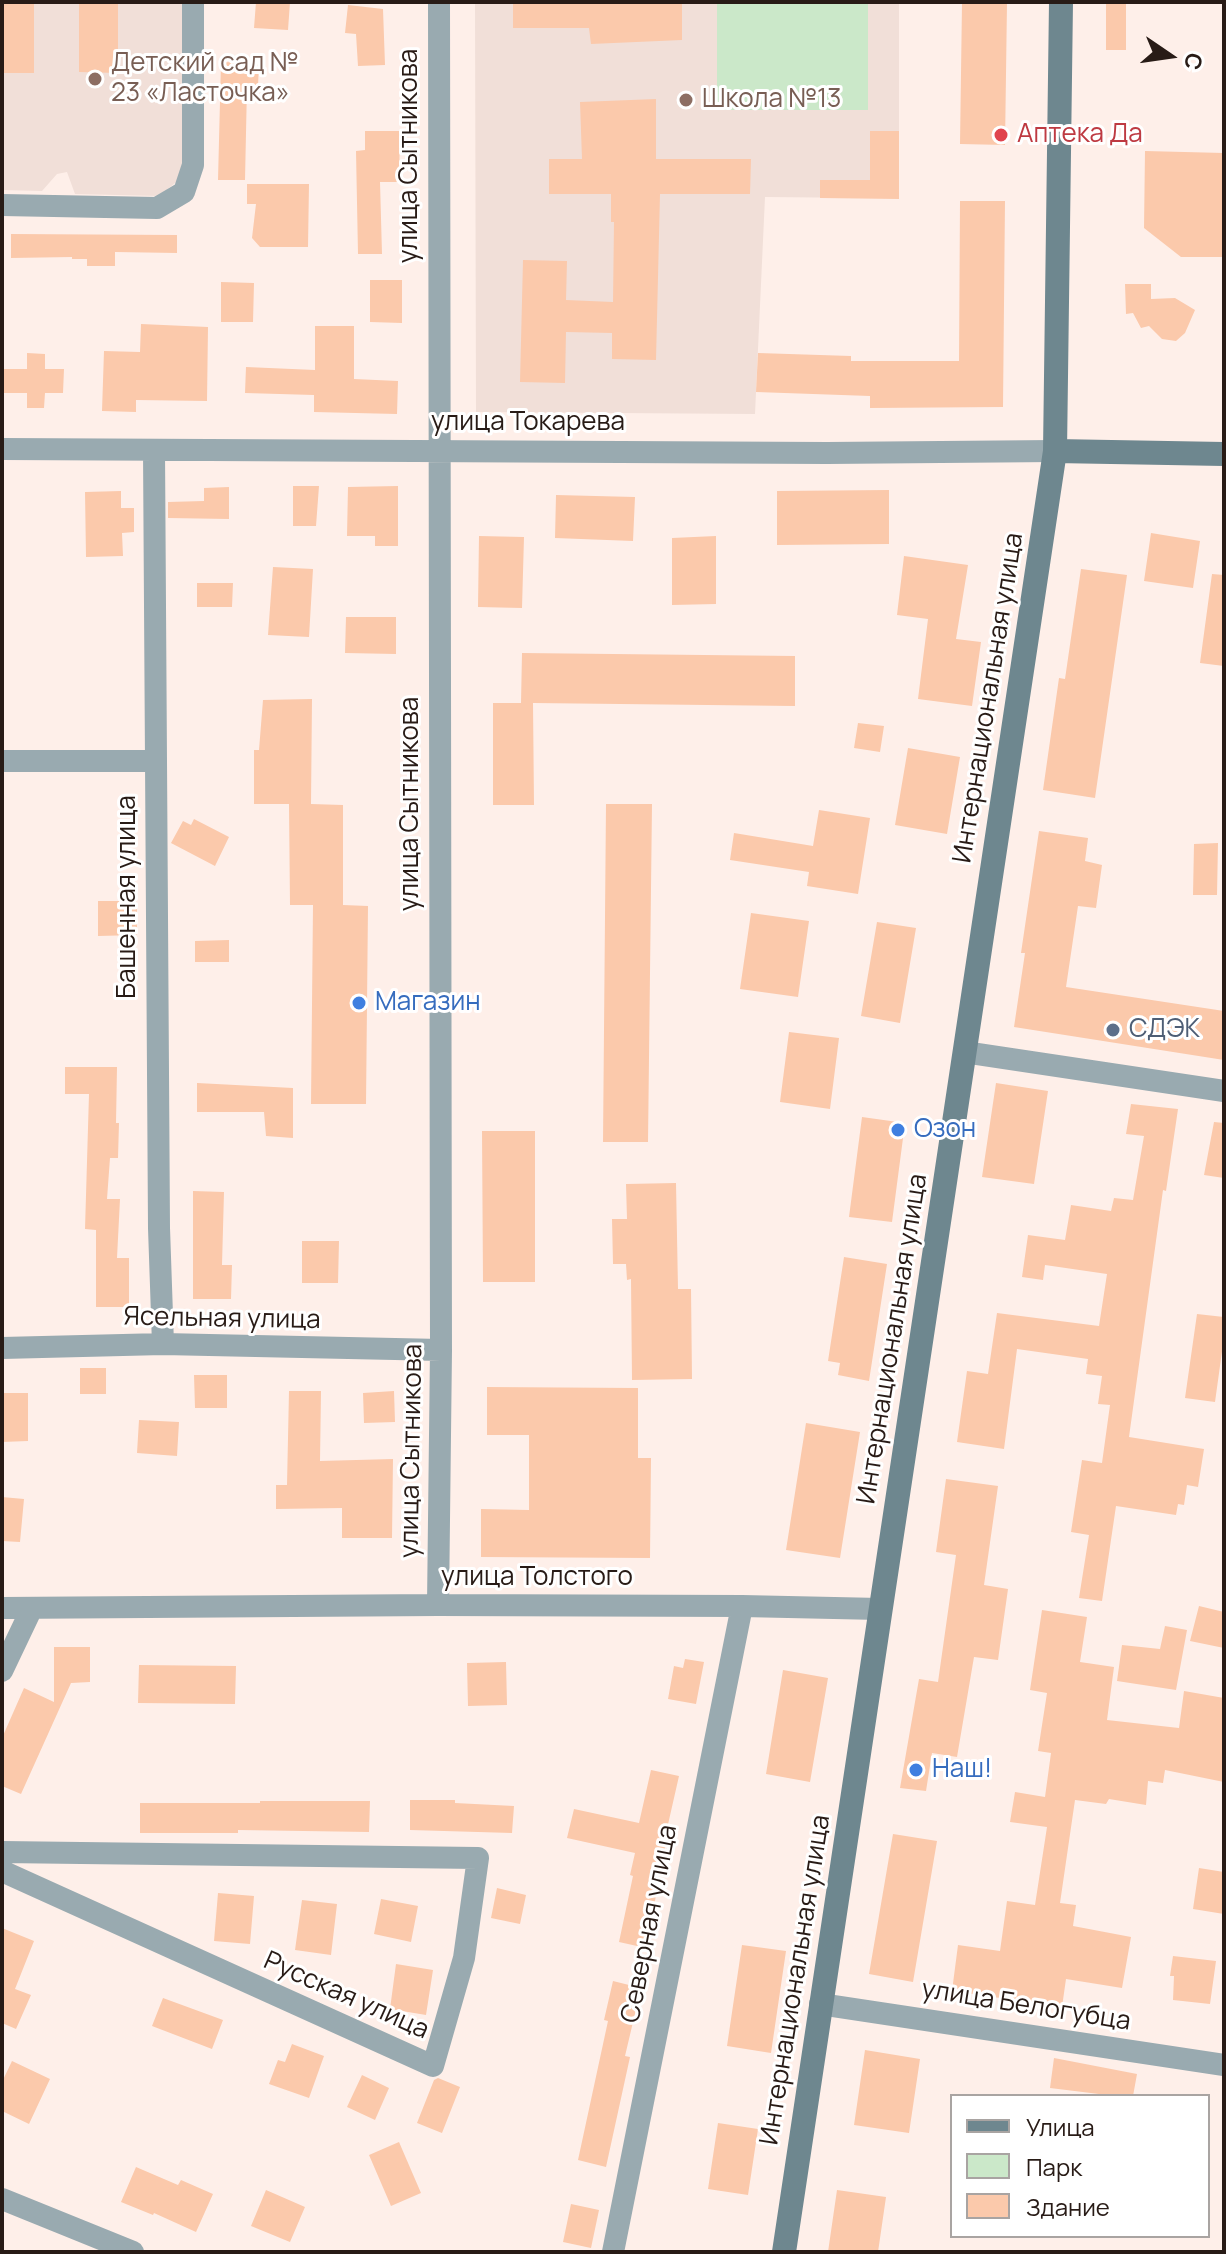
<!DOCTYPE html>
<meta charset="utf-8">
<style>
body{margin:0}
#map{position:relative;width:1226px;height:2254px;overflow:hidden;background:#feefe9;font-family:Manrope,sans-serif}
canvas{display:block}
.frame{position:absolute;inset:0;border:4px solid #281b16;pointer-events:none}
.legend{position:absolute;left:950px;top:2094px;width:260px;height:144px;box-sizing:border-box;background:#fff;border:2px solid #a9a4a2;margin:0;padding:10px 14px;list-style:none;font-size:24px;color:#281b16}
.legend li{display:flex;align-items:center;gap:16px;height:40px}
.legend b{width:40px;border:2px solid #a9a4a2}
.north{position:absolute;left:1130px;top:16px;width:80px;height:80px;-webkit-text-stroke:6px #fff;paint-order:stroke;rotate:103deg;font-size:22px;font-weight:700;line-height:32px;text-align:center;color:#281b16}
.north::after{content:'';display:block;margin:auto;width:28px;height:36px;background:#281b16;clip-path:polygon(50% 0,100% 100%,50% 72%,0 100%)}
</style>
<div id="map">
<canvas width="1226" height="2254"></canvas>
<div class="frame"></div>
<ul class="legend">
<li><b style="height:10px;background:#6e878f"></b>Улица</li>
<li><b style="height:22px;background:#cbe8c9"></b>Парк</li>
<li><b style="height:22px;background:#fbc9ab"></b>Здание</li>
</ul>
<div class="north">С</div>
</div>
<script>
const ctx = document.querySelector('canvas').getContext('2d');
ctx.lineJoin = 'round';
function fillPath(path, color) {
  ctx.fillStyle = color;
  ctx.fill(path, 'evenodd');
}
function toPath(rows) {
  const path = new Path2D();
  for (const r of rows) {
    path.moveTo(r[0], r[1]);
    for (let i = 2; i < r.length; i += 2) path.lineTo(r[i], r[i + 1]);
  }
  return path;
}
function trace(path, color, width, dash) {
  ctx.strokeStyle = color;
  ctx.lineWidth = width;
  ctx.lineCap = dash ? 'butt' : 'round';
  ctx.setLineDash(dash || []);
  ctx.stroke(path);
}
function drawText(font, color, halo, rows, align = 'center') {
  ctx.font = font + ' Manrope,sans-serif';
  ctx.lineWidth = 6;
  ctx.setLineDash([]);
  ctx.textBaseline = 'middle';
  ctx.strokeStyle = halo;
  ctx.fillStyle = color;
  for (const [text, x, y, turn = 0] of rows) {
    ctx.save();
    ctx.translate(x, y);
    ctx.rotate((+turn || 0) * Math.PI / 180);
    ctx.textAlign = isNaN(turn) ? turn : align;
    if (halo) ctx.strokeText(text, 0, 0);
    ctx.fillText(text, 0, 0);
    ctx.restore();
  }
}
const built = toPath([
 [2,2,186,2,185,175,159,196,75,194,67,172,57,174,42,191,2,190],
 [475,2,899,2,899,180,870,180,869,198,765,197,755,414,476,412]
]);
const green = toPath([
 [717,2,868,2,868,110,717,110]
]);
const building = toPath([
 [2,2,34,2,34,73,2,73],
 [79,2,118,2,118,73,79,72],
 [256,2,290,2,288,30,254,28],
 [513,2,682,2,682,40,591,44,589,28,513,28],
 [1106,2,1126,2,1126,50,1106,50],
 [962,3,1007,3,1005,145,960,144],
 [348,5,383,9,385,65,358,66,356,34,345,33],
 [221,62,259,63,258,86,247,86,245,180,218,180],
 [656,99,656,159,751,159,750,194,660,194,656,360,612,359,612,333,566,332,565,383,520,382,523,260,567,261,566,300,613,302,614,222,611,222,611,194,549,194,549,159,582,159,580,102],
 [365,131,400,131,399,182,380,182,382,254,358,254,356,151,365,150],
 [870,131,899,131,899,199,820,198,820,180,870,180],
 [1145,151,1224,153,1224,257,1181,257,1144,228],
 [247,184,309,184,308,247,260,247,252,238,256,204,247,204],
 [960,201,1005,201,1003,407,870,408,870,396,756,392,758,353,851,356,851,361,959,361],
 [11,234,177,235,177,253,115,252,115,266,87,266,87,259,72,259,72,257,11,258],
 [370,280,402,280,402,323,370,322],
 [221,282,254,283,253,322,221,322],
 [1125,284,1151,284,1151,299,1175,298,1195,310,1185,333,1176,341,1162,339,1149,326,1141,328,1133,313,1126,314],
 [141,324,208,327,207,401,136,400,136,412,102,411,104,351,140,352],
 [315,326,354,326,354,379,398,381,397,414,314,412,314,395,245,393,246,367,315,370],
 [27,353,45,354,45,369,64,369,63,393,45,393,44,408,27,408,27,393,2,393,2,369,27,369],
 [293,486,319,486,316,526,293,526],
 [398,486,398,546,375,546,375,536,347,536,348,487],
 [229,487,229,519,168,518,168,502,204,501,204,488],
 [889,490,889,544,777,545,777,491],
 [121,491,121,508,134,508,134,532,122,533,123,556,86,557,85,492],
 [556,495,635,497,633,541,555,538],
 [1151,533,1200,541,1193,588,1144,581],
 [479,536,524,537,522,608,478,607],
 [716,536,716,604,672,605,672,538],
 [904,556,968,565,956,639,981,642,972,706,918,699,928,619,897,615],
 [273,567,313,569,309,637,268,635],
 [1081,569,1127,575,1095,798,1043,790,1059,678,1065,679],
 [1212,574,1224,575,1224,666,1200,663],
 [197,583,233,583,232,607,197,607],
 [346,617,396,617,396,654,345,653],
 [522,653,795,656,795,706,533,703,534,805,493,805,493,703,531,703,521,703],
 [312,699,311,804,343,805,343,905,368,906,366,1104,311,1104,313,905,290,905,289,804,254,804,254,750,259,750,263,700],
 [858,723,884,726,880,752,854,748],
 [908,748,960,757,947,834,895,825],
 [606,804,652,804,648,1142,603,1142],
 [819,810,870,818,858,894,807,886,809,872,730,860,734,833,813,846],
 [194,819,229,837,215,866,171,843,183,821,191,825],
 [1039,831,1088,838,1085,861,1102,865,1096,908,1078,906,1066,987,1224,1011,1224,1060,1014,1027,1025,953,1021,953],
 [1218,843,1217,895,1193,895,1194,844],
 [98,901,137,901,137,935,98,936],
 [751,913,809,921,798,997,740,989],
 [877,922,916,928,900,1023,861,1016],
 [229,940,229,962,195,962,195,941],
 [789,1032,839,1038,830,1109,780,1102],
 [65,1067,117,1067,116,1123,119,1123,118,1158,110,1158,107,1199,120,1199,117,1258,129,1258,129,1307,96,1307,96,1230,85,1229,89,1094,65,1094],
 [197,1083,293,1088,293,1138,266,1136,264,1112,197,1112],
 [996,1083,1048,1091,1034,1184,982,1177],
 [1131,1104,1178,1109,1166,1191,1163,1190,1129,1437,1204,1449,1198,1487,1187,1485,1184,1505,1178,1504,1176,1515,1116,1506,1102,1601,1079,1598,1089,1535,1071,1532,1082,1460,1102,1463,1110,1405,1098,1404,1102,1376,1086,1374,1088,1359,1017,1349,1004,1449,957,1442,967,1371,988,1374,997,1313,1099,1326,1107,1274,1045,1265,1043,1280,1022,1277,1028,1235,1065,1240,1071,1205,1111,1211,1114,1198,1133,1200,1144,1136,1126,1134],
 [862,1117,905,1123,892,1222,849,1217],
 [1214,1122,1224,1123,1224,1178,1204,1175],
 [482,1131,535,1131,535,1282,483,1282],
 [676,1183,678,1289,691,1289,692,1379,632,1380,631,1279,627,1280,626,1264,613,1264,612,1219,627,1219,626,1184],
 [193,1191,224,1192,222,1265,232,1265,231,1299,193,1299],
 [302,1241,339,1241,338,1283,302,1283],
 [844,1257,887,1264,869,1381,838,1375,840,1363,828,1361],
 [1197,1314,1224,1317,1224,1337,1215,1402,1185,1398],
 [80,1368,106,1368,106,1394,80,1394],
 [194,1375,227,1375,227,1408,195,1408],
 [487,1387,638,1388,638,1458,651,1458,650,1558,481,1557,481,1509,529,1510,529,1435,487,1435],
 [289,1391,321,1391,320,1461,393,1459,392,1538,342,1538,342,1508,276,1509,276,1485,287,1485],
 [394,1391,395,1422,364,1423,363,1393],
 [2,1393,28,1393,28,1441,2,1442],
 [139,1420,179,1422,177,1456,137,1453],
 [806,1423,860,1432,840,1558,786,1550],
 [946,1479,998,1486,984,1585,1008,1589,998,1660,974,1657,957,1757,932,1753,926,1791,900,1788,919,1679,938,1682,956,1555,936,1552],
 [2,1497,24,1499,20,1542,2,1541],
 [1199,1606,1224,1612,1224,1648,1190,1641],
 [1042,1610,1087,1617,1080,1662,1114,1667,1107,1720,1179,1728,1184,1691,1224,1698,1224,1782,1165,1770,1163,1783,1148,1781,1146,1805,1109,1799,1106,1804,1075,1800,1060,1903,1076,1905,1073,1926,1131,1937,1122,1988,1066,1979,1062,2007,952,1991,958,1945,1000,1951,1007,1901,1035,1905,1047,1827,1010,1822,1015,1792,1045,1797,1051,1753,1038,1751,1047,1693,1030,1690],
 [1165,1626,1187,1630,1176,1690,1117,1681,1122,1645,1160,1649],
 [54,1647,90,1647,90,1682,71,1683,21,1794,2,1786,2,1738,24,1688,54,1702],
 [685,1659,704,1662,696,1704,668,1699,674,1666,683,1668],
 [506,1662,507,1705,468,1706,467,1663],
 [139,1665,236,1666,235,1704,138,1703],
 [783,1670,828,1678,810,1782,766,1774],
 [651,1770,679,1776,664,1842,666,1843,646,1948,619,1942,633,1876,630,1875,635,1853,567,1838,574,1809,639,1823],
 [410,1800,455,1800,455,1803,514,1806,512,1833,410,1830],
 [260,1801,370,1801,369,1832,238,1830,238,1833,140,1833,140,1803,260,1803],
 [893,1834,937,1841,913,1982,869,1974],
 [1199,1868,1224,1872,1224,1914,1193,1909],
 [497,1888,526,1895,520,1924,491,1918],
 [218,1893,254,1896,250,1944,214,1941],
 [381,1899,418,1906,411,1942,374,1934],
 [302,1900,337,1904,331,1955,295,1950],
 [2,1928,34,1941,15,1989,31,1995,16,2029,2,2023],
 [742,1945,786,1951,771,2053,727,2046],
 [1173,1956,1216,1961,1210,2004,1173,2000,1174,1976,1170,1976],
 [396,1964,433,1970,426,2015,390,2009],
 [613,1981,641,1988,625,2056,630,2057,606,2167,578,2160,608,2021,604,2020],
 [163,1998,223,2020,212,2049,152,2026],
 [292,2044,324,2056,309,2098,269,2084,278,2060,285,2062],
 [865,2050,920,2059,909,2133,854,2125],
 [1054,2058,1137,2074,1133,2096,1098,2096,1099,2094,1050,2088],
 [12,2061,50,2079,29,2124,2,2111,2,2082],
 [362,2075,389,2088,375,2120,347,2107],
 [438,2078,460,2087,442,2133,417,2123,434,2080],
 [718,2123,758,2129,748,2195,708,2189],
 [399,2142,421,2193,391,2206,369,2155],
 [136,2167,178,2185,181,2180,213,2194,196,2232,154,2213,153,2215,121,2202],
 [266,2190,305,2207,290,2242,251,2226],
 [837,2190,886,2197,878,2252,828,2252],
 [571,2204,599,2210,591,2248,563,2242]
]);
const street = toPath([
 [2,205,157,208,184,192,193,165,193,2],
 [2,449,827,453,1055,451],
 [154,450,159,1228,163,1344],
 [2,761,155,761],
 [964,1052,1224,1091],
 [2,1348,163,1344,441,1350],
 [438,1605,441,1350,439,2],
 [2,1608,438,1605,742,1606,880,1609],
 [2,1671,32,1608],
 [2,1852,478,1858,464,1958,433,2066,2,1871],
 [820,2004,1224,2065],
 [2,2199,133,2252],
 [613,2252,742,1606]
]);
const secondary = toPath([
 [1055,451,1224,454],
 [784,2252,1055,451,1061,2]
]);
const markers = [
 [95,79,8,"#8d6e63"],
 [686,100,8,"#8d6e63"],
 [1001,135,8,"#e0444e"],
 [359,1003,8,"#3f7fe0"],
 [1113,1030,8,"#5c6f8a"],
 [898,1130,8,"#3f7fe0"],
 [916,1770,8,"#3f7fe0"]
];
const educationNames = [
 ["Детский сад №",111,64],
 ["23 «Ласточка»",111,94],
 ["Школа №13",702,100]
];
const healthNames = [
 ["Аптека Да",1017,135]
];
const streetNames = [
 ["улица Сытникова",410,156,-90],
 ["улица Токарева",528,423],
 ["Интернациональная улица",989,698,-81],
 ["улица Сытникова",411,804,-90],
 ["Башенная улица",128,897,-90],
 ["Ясельная улица",222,1319,1],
 ["Интернациональная улица",893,1339,-81],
 ["улица Сытникова",412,1451,-89],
 ["улица Толстого",537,1578],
 ["Северная улица",650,1924,-79],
 ["Интернациональная улица",796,1980,-81],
 ["Русская улица",346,1996,24],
 ["улица Белогубца",1026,2006,9]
];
const shopNames = [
 ["Магазин",375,1003],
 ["Озон",914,1130],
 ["Наш!",932,1770]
];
const serviceNames = [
 ["СДЭК",1129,1030]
];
fillPath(built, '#f1dfd8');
fillPath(green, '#cbe8c9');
fillPath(building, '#fbc9ab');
trace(street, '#99aab0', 22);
trace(secondary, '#6e878f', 24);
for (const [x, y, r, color] of markers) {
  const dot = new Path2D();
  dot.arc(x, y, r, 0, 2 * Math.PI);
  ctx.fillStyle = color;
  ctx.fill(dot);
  trace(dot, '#fff', 3);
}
drawText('26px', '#785e54', '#fff', educationNames, 'left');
drawText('26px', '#be3a42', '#fff', healthNames, 'left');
drawText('26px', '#281b16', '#fff', streetNames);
drawText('26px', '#366cbe', '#fff', shopNames, 'left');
drawText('26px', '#4e5e75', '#fff', serviceNames, 'left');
</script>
